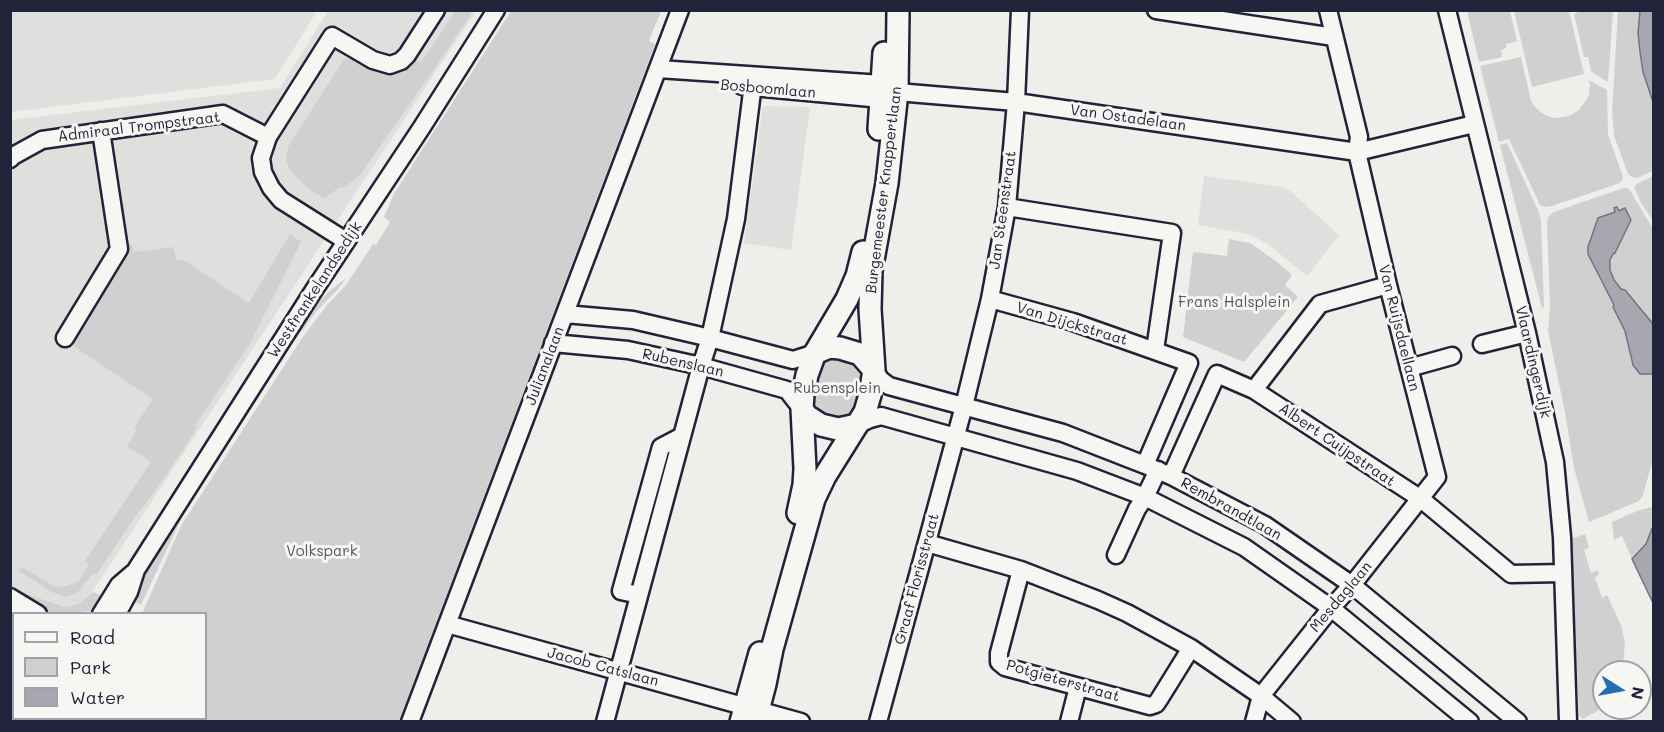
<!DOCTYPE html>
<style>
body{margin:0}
#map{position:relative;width:1664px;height:732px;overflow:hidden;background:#eeeeeb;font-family:Mali,sans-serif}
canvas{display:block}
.frame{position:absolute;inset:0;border:12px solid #22223b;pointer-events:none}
.legend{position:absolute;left:12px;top:612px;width:195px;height:108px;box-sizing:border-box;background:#f6f6f2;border:2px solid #a1a1a9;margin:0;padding:8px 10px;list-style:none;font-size:18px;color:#22223b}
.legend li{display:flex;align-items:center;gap:12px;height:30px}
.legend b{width:30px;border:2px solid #a1a1a9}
.north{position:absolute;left:1592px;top:660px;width:60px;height:60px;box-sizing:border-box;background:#f6f6f2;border:2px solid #a1a1a9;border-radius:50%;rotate:101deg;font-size:16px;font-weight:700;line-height:24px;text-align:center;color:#22223b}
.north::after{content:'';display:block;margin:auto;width:21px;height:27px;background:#1f6fb2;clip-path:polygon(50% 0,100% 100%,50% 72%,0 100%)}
</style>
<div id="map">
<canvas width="1664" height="732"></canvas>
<div class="frame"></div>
<ul class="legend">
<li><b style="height:8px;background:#f6f6f2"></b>Road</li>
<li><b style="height:16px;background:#d0d0d1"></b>Park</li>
<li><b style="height:16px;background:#a7a7af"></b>Water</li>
</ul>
<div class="north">N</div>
</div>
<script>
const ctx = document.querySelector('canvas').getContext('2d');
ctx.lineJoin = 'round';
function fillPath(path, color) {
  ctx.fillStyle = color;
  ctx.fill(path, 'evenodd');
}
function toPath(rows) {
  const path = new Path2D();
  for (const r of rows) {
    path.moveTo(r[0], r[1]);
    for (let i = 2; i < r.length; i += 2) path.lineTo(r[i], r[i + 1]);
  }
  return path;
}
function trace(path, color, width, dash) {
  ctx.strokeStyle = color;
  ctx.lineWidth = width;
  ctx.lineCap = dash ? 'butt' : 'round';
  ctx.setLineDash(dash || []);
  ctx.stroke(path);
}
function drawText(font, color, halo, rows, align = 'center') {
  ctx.font = font + ' Mali,sans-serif';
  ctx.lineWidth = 6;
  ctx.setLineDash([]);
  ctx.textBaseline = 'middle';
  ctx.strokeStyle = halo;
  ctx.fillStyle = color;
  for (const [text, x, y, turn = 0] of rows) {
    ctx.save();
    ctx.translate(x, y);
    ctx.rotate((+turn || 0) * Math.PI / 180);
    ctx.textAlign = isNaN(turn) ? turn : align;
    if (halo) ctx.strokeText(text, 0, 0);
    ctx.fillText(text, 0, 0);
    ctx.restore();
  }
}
const built = toPath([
 [10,11,11,10,317,11,275,79,11,112],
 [328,11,476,11,78,613,14,614,14,712,10,716,10,120,280,88],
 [763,106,810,107,791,250,744,243],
 [1204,176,1283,187,1290,191,1339,235,1307,276,1269,245,1249,234,1198,225]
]);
const green = toPath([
 [455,11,473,11,446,52,360,175,344,188,340,187,325,198,312,191,297,178,289,168,286,159,288,147,344,59,351,58,359,64,372,66,412,58,421,63],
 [511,11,661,11,649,41,655,44,654,47,399,721,80,722,85,718,206,718,206,614,143,614,143,611,182,524,304,335,327,305,346,285,373,244,376,245,390,222,384,217,395,192],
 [1467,11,1510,11,1517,41,1506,44,1506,48,1501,50,1502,57,1479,62],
 [1514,11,1569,11,1584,74,1532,87],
 [1581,11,1613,11,1608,82,1589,70,1591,70,1588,57,1584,57,1574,14],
 [1618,11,1640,11,1638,33,1640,52,1643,72,1653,102,1653,171,1637,178,1632,177,1628,174,1614,136,1612,111],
 [1521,57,1531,101,1536,108,1542,113,1550,117,1556,118,1569,116,1579,110,1589,96,1590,85,1589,80,1607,90,1608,135,1623,176,1623,178,1620,183,1552,206,1546,207,1540,205,1509,139,1499,142,1480,66],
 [1507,143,1538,210,1541,220,1544,307,1542,308,1500,145],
 [1653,176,1653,221,1641,203,1634,187,1636,184],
 [1623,188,1628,188,1631,192,1653,229,1653,324,1625,290,1621,289,1612,276,1610,265,1613,254,1619,211,1617,207,1615,212,1587,250,1588,254,1614,305,1625,331,1631,362,1640,374,1653,374,1653,459,1643,495,1639,501,1589,522,1574,468,1565,412,1548,331,1550,307,1547,223,1548,217,1554,212],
 [290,234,301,242,249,345,195,426,197,428,160,484,132,521,96,575,93,573,78,592,67,597,63,596,52,592,19,571,22,567,53,586,58,587,66,586,79,581,89,565,85,561,151,462,127,446,137,430,134,428,153,399,69,343,128,251,128,244,132,244,134,252,173,247,176,260,185,261,249,303],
 [1229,239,1250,243,1276,261,1292,275,1285,285,1298,297,1244,362,1183,337,1193,252,1227,256],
 [346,278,339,288,316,312,293,343,182,517,141,605,130,599,153,555,305,318,327,293],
 [821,357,856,358,868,373,852,421,820,420,806,399],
 [1651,507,1653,508,1653,526,1646,544,1632,559,1622,536,1614,540,1612,522,1637,511],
 [1585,534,1589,548,1584,550,1591,573,1598,570,1599,574,1595,578,1602,598,1607,595,1622,628,1625,644,1622,672,1604,672,1604,704,1596,712,1583,719,1579,715,1571,539],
 [22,592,63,607,79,604,93,592,104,597,99,606,90,611,70,613,45,614,19,595]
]);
const water = toPath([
 [1640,11,1653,11,1653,102,1643,72,1640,52,1638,33,1640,11],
 [1617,207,1619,211,1625,208,1631,220,1615,253,1613,254,1610,260,1610,270,1614,280,1621,289,1625,290,1653,324,1653,374,1640,374,1633,365,1625,331,1613,307,1614,305,1588,254,1588,247,1598,218,1615,212,1614,208,1617,207],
 [1653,526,1653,603,1632,559,1646,544,1653,526]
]);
const minor = toPath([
 [1156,10,1334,37],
 [1447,10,1527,333,1555,462,1562,537,1568,722],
 [658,69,882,84,897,92,1016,102,1357,152,1474,124],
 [742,86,882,99,892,94],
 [10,159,13,156,42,140,223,114,268,137],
 [1007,207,1172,233,1155,350],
 [346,241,281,200,271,188,263,172,261,158,268,137,332,36,373,60,390,65,401,61,407,55,436,10],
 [990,299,1073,322,1189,363,1145,465],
 [565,314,633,320,710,338,793,360,815,353],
 [65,338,119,249,101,131],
 [553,343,628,350,701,366,787,390,802,409],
 [1482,344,1527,333],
 [1409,368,1452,356],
 [874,370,881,380,889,386,1063,433,1145,465,1171,476,1265,525,1352,585,1518,722],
 [1254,390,1320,304,1388,285],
 [857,425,870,419,881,416,1077,471,1145,497,1244,547,1331,608,1470,722],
 [1171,476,1217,374,1254,390,1421,499,1511,574,1562,573],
 [927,543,1021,570,1098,600,1127,613,1191,648,1261,696,1292,722],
 [1116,555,1137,509,1145,497,1158,470],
 [1021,570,999,653,999,662,1005,667,1150,706,1156,704,1160,698,1191,648],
 [639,595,621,591,661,447,682,436],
 [10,597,38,614],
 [10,612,14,615],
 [101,614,119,585,133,573],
 [117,614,129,592,136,570,314,290,422,127,496,10],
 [447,624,801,722],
 [190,718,195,722],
 [43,722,46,718],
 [410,722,680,10],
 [605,722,701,366,710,338,736,219,754,76],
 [878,722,964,406,990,299,1007,207,1016,102,1020,10],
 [1069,722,1078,687],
 [1254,722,1261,696,1331,608,1352,585,1437,477,1388,285,1357,152,1359,137,1328,10]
]);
const major = toPath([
 [879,129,884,53],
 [815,353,829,347,840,348,860,354,874,370],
 [802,409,807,416,821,425,838,429,857,425],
 [798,513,804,485,805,469,802,409,803,394,807,375,815,353,847,299,857,276,863,252],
 [741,722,760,653],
 [755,722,765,684,772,649,814,499,825,476,865,412,870,395,874,370,870,309,871,271,887,183,897,92,898,10]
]);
const streetNames = [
 ["Bosboomlaan",768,89,5],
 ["Van Ostadelaan",1128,118,8],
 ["Admiraal Trompstraat",139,127,-7],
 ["Burgemeester Knappertlaan",884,190,-83],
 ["Jan Steenstraat",1003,210,-82],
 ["Westfrankelandsedijk",315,290,-57],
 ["Van Dijckstraat",1072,324,17],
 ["Van Ruijsdaellaan",1399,328,76],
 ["Vlaardingerdijk",1533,362,77],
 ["Rubenslaan",683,363,13],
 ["Julianalaan",545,366,-69],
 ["Albert Cuijpstraat",1337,445,34],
 ["Rembrandtlaan",1231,509,29],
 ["Graaf Florisstraat",917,579,-75],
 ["Mesdaglaan",1341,597,-50],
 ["Jacob Catslaan",603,667,15],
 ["Potgieterstraat",1063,681,16]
];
const parkNames = [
 ["Frans Halsplein",1234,302],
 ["Rubensplein",837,388],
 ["Volkspark",322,551]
];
fillPath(built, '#dfdfde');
fillPath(green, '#d0d0d1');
fillPath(water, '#a7a7af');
trace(water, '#727281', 1.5);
trace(minor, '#22223b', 21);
trace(major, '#22223b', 26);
trace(minor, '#f6f6f2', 16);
trace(major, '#f6f6f2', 21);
drawText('15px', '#22223b', '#f6f6f2', streetNames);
drawText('15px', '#565668', '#f6f6f2', parkNames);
</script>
